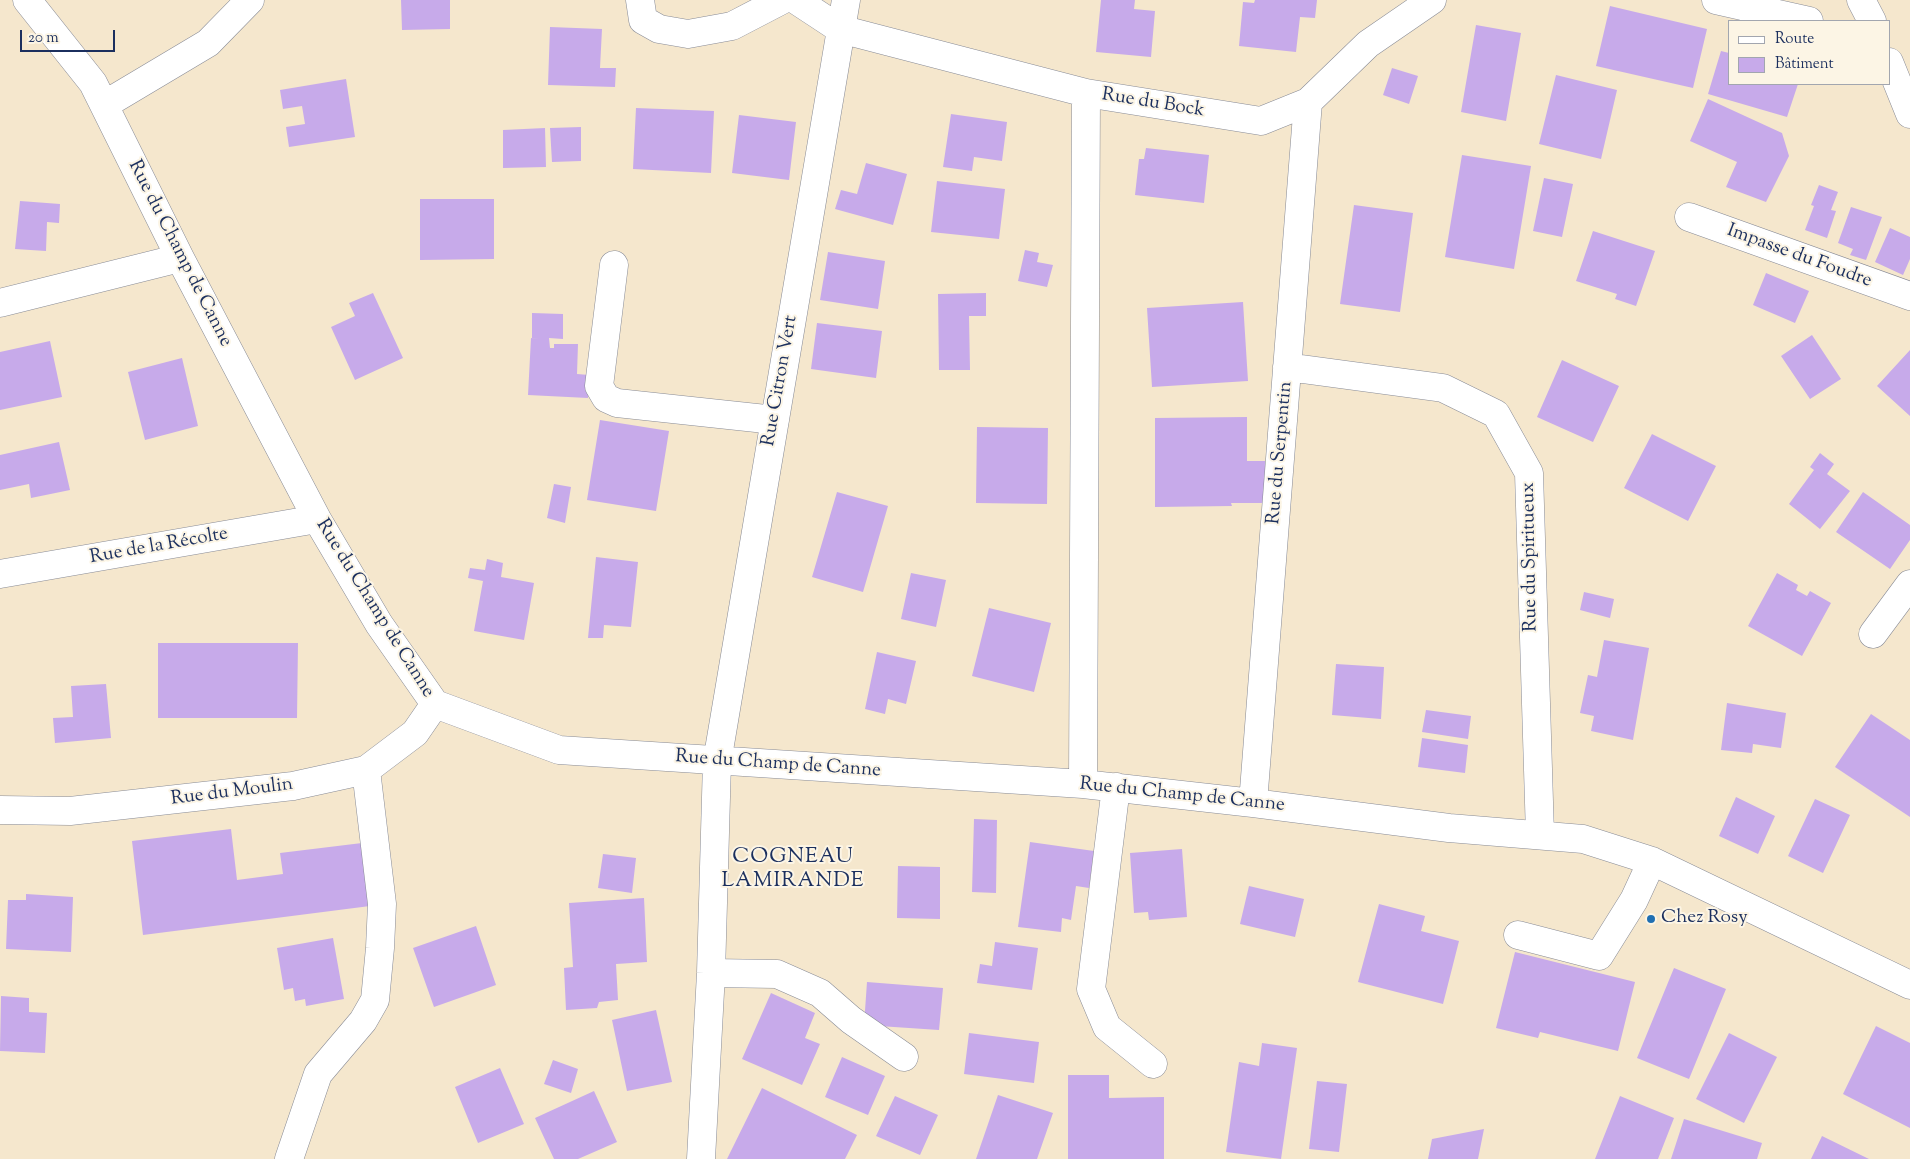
<!DOCTYPE html>
<meta charset="utf-8">
<style>
body{margin:0}
#map{position:relative;width:1910px;height:1159px;overflow:hidden;background:#f5e7cd;font-family:"Sorts Mill Goudy",serif}
canvas{display:block}
.legend{position:absolute;left:1728px;top:20px;width:162px;height:65px;box-sizing:border-box;background:#fcf5e5;border:1px solid #a2a6af;margin:0;padding:6px 9px;list-style:none;font-size:15px;color:#1b2f5e}
.legend li{display:flex;align-items:center;gap:10px;height:25px}
.legend b{width:25px;border:1px solid #a2a6af}
.scale{position:absolute;left:20px;top:30px;width:95px;height:22px;box-sizing:border-box;border:2px solid #1b2f5e;border-top:0;padding-left:6px;font-size:15px;line-height:18px;white-space:nowrap;color:#1b2f5e;-webkit-text-stroke:4px #fcf5e5;paint-order:stroke}
</style>
<div id="map">
<canvas width="1910" height="1159"></canvas>
<ul class="legend">
<li><b style="height:6px;background:#fff"></b>Route</li>
<li><b style="height:14px;background:#c7aaea"></b>Bâtiment</li>
</ul>
<div class="scale">20 m</div>
</div>
<script>
const ctx = document.querySelector('canvas').getContext('2d');
ctx.lineJoin = 'round';
function fillPath(path, color) {
  ctx.fillStyle = color;
  ctx.fill(path, 'evenodd');
}
function toPath(rows) {
  const path = new Path2D();
  for (const r of rows) {
    path.moveTo(r[0], r[1]);
    for (let i = 2; i < r.length; i += 2) path.lineTo(r[i], r[i + 1]);
  }
  return path;
}
function trace(path, color, width, dash) {
  ctx.strokeStyle = color;
  ctx.lineWidth = width;
  ctx.lineCap = dash ? 'butt' : 'round';
  ctx.setLineDash(dash || []);
  ctx.stroke(path);
}
function drawText(font, color, halo, rows, align = 'center') {
  ctx.font = font + ' "Sorts Mill Goudy",serif';
  ctx.lineWidth = 4;
  ctx.setLineDash([]);
  ctx.textBaseline = 'middle';
  ctx.strokeStyle = halo;
  ctx.fillStyle = color;
  for (const [text, x, y, turn = 0] of rows) {
    ctx.save();
    ctx.translate(x, y);
    ctx.rotate((+turn || 0) * Math.PI / 180);
    ctx.textAlign = isNaN(turn) ? turn : align;
    if (halo) ctx.strokeText(text, 0, 0);
    ctx.fillText(text, 0, 0);
    ctx.restore();
  }
}
const building = toPath([
 [401,0,450,0,450,29,402,30],
 [1101,0,1135,0,1134,9,1155,11,1151,57,1096,52],
 [1255,0,1317,0,1315,18,1300,17,1296,52,1239,46,1243,2,1254,3],
 [1610,6,1707,29,1693,88,1596,66],
 [1476,25,1521,33,1506,121,1461,112],
 [550,27,602,29,600,68,616,68,615,87,548,85],
 [1721,51,1729,53,1729,84,1798,84,1787,117,1708,94],
 [1392,68,1418,76,1409,104,1383,95],
 [1556,75,1617,90,1601,159,1539,144],
 [346,79,355,137,289,147,286,127,305,124,302,106,283,109,280,90],
 [1708,99,1782,133,1789,156,1766,202,1726,187,1737,162,1690,141],
 [636,108,714,111,711,173,633,169],
 [951,114,1007,122,1002,161,974,157,972,171,943,167],
 [739,115,796,122,789,180,732,173],
 [581,127,581,161,552,162,550,128],
 [545,128,546,167,503,168,503,130],
 [1146,148,1209,155,1204,203,1135,195,1139,159,1144,159],
 [1462,155,1531,166,1514,269,1445,257],
 [866,163,907,174,893,225,835,209,841,190,857,194],
 [1544,178,1573,184,1562,237,1533,231],
 [937,181,1005,189,999,239,931,232],
 [1819,185,1838,192,1831,210,1836,211,1827,238,1805,230,1814,206,1811,205],
 [420,199,494,199,494,259,420,260],
 [20,201,60,204,59,223,47,222,46,251,15,249],
 [1354,205,1413,213,1400,312,1340,304],
 [1851,207,1882,217,1866,260,1850,255,1853,249,1838,243],
 [1890,228,1910,237,1910,259,1903,275,1875,262],
 [1593,231,1655,251,1636,306,1615,299,1617,294,1576,281],
 [1025,250,1039,253,1037,262,1053,265,1047,287,1018,281],
 [828,252,885,261,878,309,820,300],
 [1766,273,1809,291,1795,323,1753,305],
 [373,293,403,358,355,380,331,327,355,316,349,303],
 [986,293,986,316,969,316,970,370,939,370,938,294],
 [1243,302,1248,381,1152,387,1147,308],
 [532,313,563,314,563,339,549,338,550,348,554,348,554,344,578,344,577,374,589,375,588,398,528,395,531,338,541,339,532,338],
 [817,323,882,331,876,378,811,369],
 [1812,335,1841,379,1810,399,1781,356],
 [50,341,62,397,0,410,0,352],
 [1910,350,1910,416,1877,386],
 [182,358,198,426,145,440,128,372],
 [1562,360,1619,386,1593,442,1537,417],
 [1247,417,1247,461,1265,461,1265,503,1231,503,1232,506,1155,507,1155,418],
 [600,420,669,431,656,511,587,500],
 [977,427,1048,428,1047,504,976,503],
 [1652,434,1716,466,1688,521,1624,488],
 [59,442,70,490,31,498,29,484,0,490,0,455],
 [1820,453,1834,464,1827,474,1850,491,1820,529,1789,504,1814,470,1810,467],
 [554,484,571,487,565,523,547,518],
 [837,492,888,506,863,592,812,577],
 [1863,492,1910,525,1910,540,1890,569,1836,532],
 [596,557,638,562,631,627,604,625,603,638,588,638],
 [487,559,503,563,501,577,534,583,524,640,474,631,483,581,468,578,470,568,485,570],
 [911,573,946,580,936,627,901,619],
 [1777,573,1798,585,1796,590,1807,596,1810,591,1831,603,1802,656,1748,626],
 [1584,592,1614,599,1610,618,1580,610],
 [989,608,1051,623,1034,692,972,676],
 [1604,640,1649,648,1633,740,1591,731,1594,716,1580,713,1588,675,1597,677],
 [158,643,298,643,297,718,158,718],
 [877,652,916,661,906,704,888,699,885,714,865,709],
 [1336,664,1384,667,1381,719,1332,715],
 [106,684,111,738,55,743,53,718,73,717,71,686],
 [1727,703,1786,713,1781,748,1753,744,1752,753,1721,750],
 [1426,710,1471,716,1468,739,1422,732],
 [1871,714,1910,740,1910,817,1835,767],
 [1422,738,1468,745,1465,773,1418,767],
 [1736,797,1775,816,1758,854,1719,836],
 [1815,799,1850,815,1823,873,1788,856],
 [974,819,997,820,996,893,972,892],
 [231,829,237,880,283,874,280,853,362,843,370,906,143,935,132,841],
 [1030,842,1094,851,1089,888,1076,886,1071,920,1062,918,1061,932,1018,927],
 [1182,849,1187,917,1149,920,1148,912,1134,913,1130,853],
 [603,854,636,858,632,893,598,888],
 [898,866,940,867,940,919,897,918],
 [1249,886,1304,899,1295,937,1240,924],
 [26,894,73,897,71,952,6,949,8,900,26,900],
 [644,898,647,962,616,964,618,1000,599,1002,597,1008,566,1010,564,968,573,967,569,903],
 [1379,904,1425,916,1421,931,1459,941,1443,1004,1358,982],
 [476,926,496,985,434,1007,413,948],
 [333,938,344,999,306,1006,305,999,295,1001,293,988,284,990,277,948],
 [995,942,1038,948,1032,990,977,983,980,964,992,966],
 [1515,952,1635,982,1618,1051,1540,1032,1538,1038,1496,1028],
 [1674,968,1726,989,1689,1079,1637,1058],
 [867,982,943,988,939,1030,864,1025],
 [771,993,815,1013,805,1038,820,1044,802,1085,742,1059],
 [1,996,29,998,29,1012,47,1013,45,1053,0,1051],
 [656,1010,672,1082,627,1091,612,1020],
 [1876,1026,1910,1043,1910,1128,1843,1094],
 [969,1033,1039,1042,1034,1083,964,1074],
 [1729,1033,1777,1057,1744,1123,1696,1099],
 [1262,1043,1297,1048,1281,1159,1226,1152,1239,1062,1259,1066],
 [842,1057,885,1076,868,1115,825,1097],
 [553,1060,578,1069,571,1093,544,1084],
 [500,1068,524,1124,478,1143,455,1087],
 [1068,1075,1109,1075,1109,1098,1164,1097,1164,1159,1068,1159],
 [1317,1081,1347,1084,1339,1152,1309,1149],
 [762,1088,857,1135,845,1159,727,1159],
 [594,1091,617,1142,578,1159,554,1159,535,1118],
 [998,1095,1053,1113,1037,1159,976,1159],
 [895,1096,938,1115,920,1155,876,1136],
 [1620,1096,1674,1118,1658,1159,1595,1159],
 [1684,1119,1762,1143,1757,1159,1671,1159],
 [1484,1129,1478,1159,1428,1159,1432,1139],
 [1822,1136,1869,1159,1811,1159]
]);
const minor = toPath([
 [27,0,93,83,180,258,317,519,379,624,435,704,559,750,1083,784,1253,803,1449,828,1583,839,1652,861,1910,985],
 [640,0,643,20,659,29,688,34,732,26,782,0],
 [796,0,840,29,1086,93,1261,121,1308,102,1368,44,1432,0],
 [1716,0,1809,21],
 [1861,0,1872,21],
 [1889,62,1910,114],
 [104,105,208,43,250,0],
 [1689,217,1910,296],
 [614,265,599,386,606,398,617,403,775,420],
 [0,303,180,258],
 [1287,367,1443,388,1496,414,1529,473,1540,835],
 [0,574,317,519],
 [1873,634,1910,584],
 [1083,784,1086,93],
 [1116,787,1091,989,1107,1027,1153,1064],
 [1253,803,1308,102],
 [0,810,70,811,293,786,366,770,415,733,435,704],
 [1518,935,1599,956,1634,900,1652,861],
 [711,973,777,974,820,993,851,1020,904,1057],
 [289,1159,318,1074,363,1021,375,1000,380,948,382,904,366,770],
 [701,1159,711,973,717,762,846,0]
]);
const markers = [
 [1651,919,5,"#1f6fb2"]
];
const streetNames = [
 ["Rue du Bock",1153,104,9],
 ["Rue du Champ de Canne",179,254,63],
 ["Impasse du Foudre",1799,257,20],
 ["Rue Citron Vert",781,381,-80],
 ["Rue du Serpentin",1281,453,-85],
 ["Rue de la Récolte",159,547,-10],
 ["Rue du Spiritueux",1531,557,-91],
 ["Rue du Champ de Canne",374,609,58],
 ["Rue du Champ de Canne",778,765,4],
 ["Rue du Moulin",232,793,-7],
 ["Rue du Champ de Canne",1182,796,6]
];
const poiNames = [
 ["Chez Rosy",1661,919]
];
const quarterNames = [
 ["COGNEAU",793,858],
 ["LAMIRANDE",793,882]
];
fillPath(building, '#c7aaea');
trace(minor, '#888b96', 29);
trace(minor, '#fff', 28);
for (const [x, y, r, color] of markers) {
  const dot = new Path2D();
  dot.arc(x, y, r, 0, 2 * Math.PI);
  ctx.fillStyle = color;
  ctx.fill(dot);
  trace(dot, '#fcf5e5', 2);
}
drawText('19px', '#1b2f5e', '#fcf5e5', streetNames);
drawText('19px', '#1b2f5e', '#fcf5e5', poiNames, 'left');
ctx.letterSpacing = '1px';
drawText('21px', '#1b2f5e', '#fcf5e5', quarterNames);
ctx.letterSpacing = '0px';
</script>
